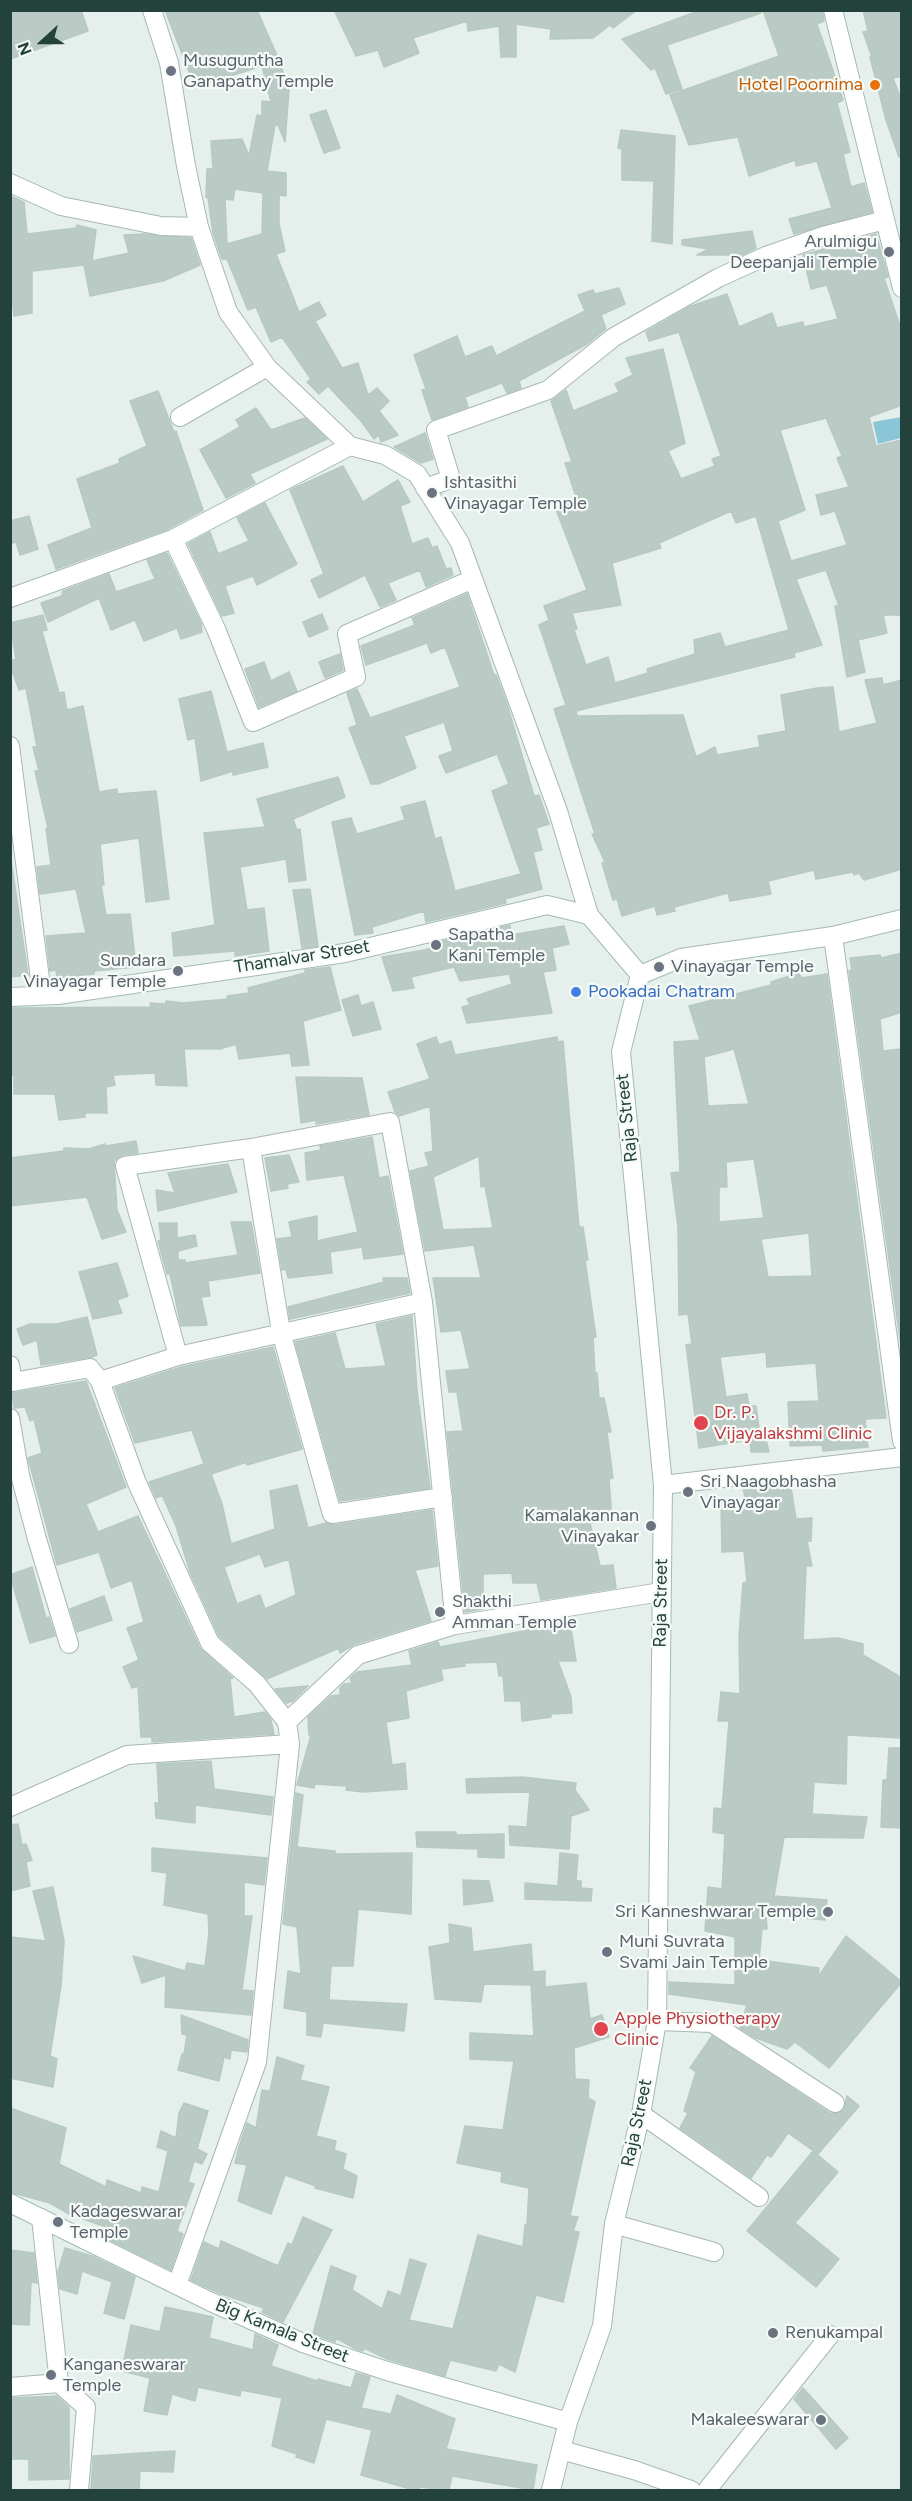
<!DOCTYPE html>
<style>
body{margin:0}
#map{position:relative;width:912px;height:2501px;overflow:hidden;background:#e5efeb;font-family:Figtree,sans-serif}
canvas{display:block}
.frame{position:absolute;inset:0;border:12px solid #23423b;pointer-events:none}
.north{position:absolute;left:12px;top:12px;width:60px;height:60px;-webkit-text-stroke:4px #f6fbf8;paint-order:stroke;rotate:249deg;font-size:16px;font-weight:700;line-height:24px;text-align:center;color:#23423b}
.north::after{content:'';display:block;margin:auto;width:21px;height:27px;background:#23423b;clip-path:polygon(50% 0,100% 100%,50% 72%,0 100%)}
</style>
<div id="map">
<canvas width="912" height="2501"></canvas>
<div class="frame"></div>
<div class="north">N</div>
</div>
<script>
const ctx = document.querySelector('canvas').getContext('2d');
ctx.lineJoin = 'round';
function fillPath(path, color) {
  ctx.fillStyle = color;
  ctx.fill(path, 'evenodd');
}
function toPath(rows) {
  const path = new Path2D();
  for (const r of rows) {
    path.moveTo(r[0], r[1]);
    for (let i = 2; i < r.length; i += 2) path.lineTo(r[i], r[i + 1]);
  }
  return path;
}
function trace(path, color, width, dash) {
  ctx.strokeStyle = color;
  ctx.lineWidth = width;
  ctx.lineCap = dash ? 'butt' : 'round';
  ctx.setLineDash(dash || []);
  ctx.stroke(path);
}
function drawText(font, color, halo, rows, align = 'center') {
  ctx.font = font + ' Figtree,sans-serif';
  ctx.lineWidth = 4.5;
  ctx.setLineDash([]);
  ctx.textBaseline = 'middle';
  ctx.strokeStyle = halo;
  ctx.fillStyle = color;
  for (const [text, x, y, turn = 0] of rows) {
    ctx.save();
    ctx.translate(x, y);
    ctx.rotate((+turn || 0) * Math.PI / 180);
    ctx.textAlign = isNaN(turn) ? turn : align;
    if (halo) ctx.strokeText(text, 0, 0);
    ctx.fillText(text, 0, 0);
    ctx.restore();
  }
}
const water = toPath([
 [901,417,901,438,878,444,873,422]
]);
const building = toPath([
 [10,10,81,10,88,31,10,59,10,10],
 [165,10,257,10,279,60,289,90,285,142,278,125,275,125,267,171,286,173,286,196,279,195,279,224,285,251,276,254,299,312,319,302,326,315,315,321,342,368,358,363,368,395,377,388,389,401,379,411,398,435,381,442,379,435,374,439,361,421,328,386,319,394,307,382,311,379,282,337,271,342,256,307,248,310,227,259,222,259,213,233,208,198,206,197,207,169,213,169,211,141,242,139,249,156,257,115,262,116,262,101,271,102,262,66,195,87,165,10],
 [235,189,263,193,262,234,227,244,225,199,233,200,235,189],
 [334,10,637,10,613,28,610,25,593,38,550,39,551,29,516,24,516,57,501,57,499,26,468,31,467,21,413,38,419,53,384,67,378,50,356,56,334,10],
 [701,10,761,10,761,13,667,45,682,89,666,94,655,68,651,70,622,39,701,10],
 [763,10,822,10,824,21,817,24,843,100,837,103,850,152,843,154,851,187,864,183,872,212,794,234,789,219,832,208,817,161,796,166,795,160,749,176,738,137,689,145,670,95,779,56,763,10],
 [863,10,902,10,902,76,893,78,902,102,902,156,899,157,886,120,870,57,872,57,863,32,868,31,863,10],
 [326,110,340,148,324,153,310,115,326,110],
 [621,130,675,136,672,244,652,241,654,181,622,180,622,149,618,148,621,130],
 [10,196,24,202,27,234,76,228,77,225,96,230,92,261,129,253,124,235,144,234,191,238,200,265,163,281,90,296,84,265,32,271,32,313,14,316,10,276,10,196],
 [752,231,756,248,742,255,697,255,709,249,682,245,682,240,752,231],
 [876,234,888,277,884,278,902,332,902,405,869,417,876,446,902,440,902,577,899,578,901,615,883,615,887,633,858,640,865,672,847,677,835,606,839,606,826,570,796,579,822,645,794,653,795,657,576,711,577,716,683,715,696,757,715,747,717,755,760,747,758,736,786,731,781,695,817,688,833,687,839,732,877,723,865,680,882,678,883,685,902,680,902,869,864,880,859,873,854,875,853,872,816,879,814,870,768,881,771,894,730,901,728,893,674,907,675,911,657,915,655,906,622,916,617,899,613,900,602,863,605,862,592,834,595,834,554,709,566,705,539,625,549,620,544,606,587,590,555,507,577,500,565,463,572,462,551,401,566,390,573,411,619,392,615,384,633,375,626,358,663,349,685,443,668,451,681,479,715,466,712,459,721,456,679,332,649,341,646,332,691,306,727,294,739,327,772,313,777,328,803,322,804,327,838,319,827,285,811,289,803,255,876,234],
 [826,418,842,456,837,458,849,487,816,495,821,515,835,511,847,545,791,561,778,521,805,510,780,430,826,418],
 [731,511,736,523,756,516,789,630,725,647,720,633,694,640,695,654,647,669,648,673,615,683,608,657,586,665,574,630,577,629,572,613,621,605,612,563,661,548,659,543,731,511],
 [619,288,625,304,601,315,606,329,587,344,519,381,521,388,507,393,502,383,465,397,468,407,432,420,422,390,426,389,414,355,457,336,465,357,492,346,496,356,585,311,578,295,593,290,595,294,619,288],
 [158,391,174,432,176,431,203,510,168,529,56,569,48,545,92,528,77,479,120,463,119,459,147,446,130,401,158,391],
 [256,408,271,430,305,418,327,439,250,474,255,483,226,498,200,450,240,427,236,420,256,408],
 [425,433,433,459,421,463,394,447,425,433],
 [343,466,363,502,398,480,410,502,400,506,412,544,428,538,432,548,437,546,446,569,451,568,453,575,426,587,420,570,388,583,396,600,380,607,365,575,319,598,311,580,324,574,290,490,343,466],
 [265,503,297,564,257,585,253,576,225,586,234,613,222,616,188,544,210,532,218,554,249,541,237,518,265,503],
 [29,516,38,549,20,555,16,542,10,544,10,521,29,516],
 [167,553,201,623,202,632,181,639,177,628,144,641,135,620,111,630,99,598,48,622,41,603,62,596,63,591,109,574,116,592,155,579,147,560,167,553],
 [467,594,494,675,496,675,507,704,534,796,539,795,549,824,536,828,542,850,533,852,542,889,505,899,506,903,426,922,424,911,372,927,373,933,355,935,332,822,351,818,357,834,405,820,401,807,425,801,435,839,441,837,455,891,521,874,492,791,509,784,497,754,446,773,439,756,453,751,444,722,404,736,416,768,378,784,371,784,349,728,357,725,347,693,357,689,370,718,460,687,445,647,431,653,427,643,366,665,361,646,415,625,412,618,467,594],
 [322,614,328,629,309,637,303,622,322,614],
 [43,615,47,630,42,631,59,693,64,692,67,710,83,706,99,792,117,789,117,794,156,791,169,899,146,902,139,838,100,844,104,885,101,885,106,915,130,914,136,967,94,971,94,974,57,978,56,970,50,971,46,936,86,933,76,889,40,894,37,867,51,865,46,829,48,828,35,771,39,771,33,747,37,747,26,688,19,690,10,665,10,661,16,659,10,623,43,615],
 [340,654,343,670,325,678,319,662,340,654],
 [264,662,271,681,289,672,297,691,259,707,245,669,264,662],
 [211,691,227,752,263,743,268,767,233,775,233,771,201,781,195,738,188,740,179,699,211,691],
 [338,777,345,797,293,819,297,830,300,829,306,880,289,882,286,859,240,867,247,910,264,908,269,951,235,956,235,951,174,956,172,933,215,925,204,833,265,827,257,799,338,777],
 [10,853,28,975,10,977,10,853],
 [310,889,318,946,302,948,293,890,310,889],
 [510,925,511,935,564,926,569,944,552,948,556,970,543,972,552,1013,467,1023,462,1007,470,1005,467,999,512,984,509,974,460,981,454,967,411,977,414,988,393,991,382,957,425,950,433,947,432,944,510,925],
 [902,953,902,1012,880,1019,883,1051,902,1049,902,1354,849,971,852,970,850,958,880,955,881,958,902,953],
 [330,967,341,1010,303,1021,309,1065,292,1066,290,1053,239,1059,236,1044,220,1049,184,1049,187,1086,156,1085,155,1073,113,1075,115,1085,106,1087,107,1113,85,1113,85,1117,59,1120,55,1094,14,1094,14,1075,10,1075,10,1008,151,1007,150,1003,166,1004,166,1001,183,1003,228,999,227,996,249,993,248,988,305,973,305,970,330,967],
 [799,973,801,978,827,974,886,1418,865,1419,868,1447,823,1451,822,1445,790,1446,788,1402,819,1401,816,1363,767,1367,766,1352,720,1357,726,1397,747,1394,749,1406,756,1406,760,1436,765,1436,769,1452,751,1452,750,1440,699,1448,686,1345,692,1344,688,1314,679,1315,678,1227,671,1173,680,1172,674,1042,700,1040,689,1006,771,985,771,982,799,973],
 [734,1049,749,1104,708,1106,704,1057,734,1049],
 [754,1159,764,1218,719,1222,719,1187,727,1187,726,1162,754,1159],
 [809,1233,812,1276,768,1277,761,1239,809,1233],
 [358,995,361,1006,373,1002,381,1029,353,1036,342,1000,358,995],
 [436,1037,439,1045,451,1041,455,1055,557,1037,558,1042,563,1041,579,1227,583,1227,588,1260,585,1260,596,1337,593,1337,595,1374,597,1373,599,1398,604,1398,611,1432,607,1432,613,1478,609,1479,612,1521,590,1523,600,1566,613,1565,616,1588,541,1600,537,1583,513,1583,512,1573,483,1574,483,1609,465,1612,447,1432,463,1431,457,1392,449,1392,446,1371,470,1369,461,1330,441,1332,433,1278,481,1278,474,1245,425,1251,410,1171,429,1166,425,1153,433,1151,430,1106,399,1116,395,1112,388,1092,430,1079,417,1044,436,1037],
 [479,1156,481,1187,485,1186,493,1228,443,1230,433,1177,479,1156],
 [296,1077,362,1078,369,1115,316,1124,316,1120,301,1123,296,1077],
 [372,1137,379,1178,388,1176,403,1254,364,1259,362,1247,330,1252,332,1273,288,1278,286,1269,282,1270,277,1239,292,1237,289,1222,317,1216,317,1241,358,1232,344,1175,307,1180,305,1153,321,1150,320,1146,372,1137],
 [136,1141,138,1153,123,1155,114,1161,117,1210,126,1232,102,1239,87,1197,10,1206,10,1158,64,1151,64,1148,89,1149,105,1144,106,1146,136,1141],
 [289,1155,299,1182,287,1184,288,1188,271,1191,265,1158,289,1155],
 [228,1164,237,1192,158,1211,156,1190,175,1193,168,1173,228,1164],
 [231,1222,251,1222,260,1273,208,1281,210,1296,201,1297,207,1325,181,1326,170,1274,167,1274,158,1241,161,1240,159,1223,177,1223,177,1238,195,1235,197,1246,178,1251,178,1260,185,1260,185,1263,238,1255,231,1222],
 [117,1263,128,1296,117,1300,122,1313,93,1319,79,1272,117,1263],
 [383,1278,407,1278,410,1293,290,1319,288,1307,384,1282,383,1278],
 [412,1316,417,1391,430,1488,340,1501,295,1342,335,1333,345,1369,386,1366,376,1324,412,1316],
 [87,1317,97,1355,92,1357,41,1365,37,1340,23,1345,17,1329,30,1324,57,1324,87,1317],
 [273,1347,302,1449,247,1465,247,1462,211,1474,222,1504,231,1544,275,1529,270,1491,297,1485,308,1528,326,1523,334,1525,432,1510,438,1566,415,1570,431,1621,355,1644,340,1653,339,1648,267,1679,219,1636,190,1572,176,1526,162,1495,156,1498,149,1482,204,1464,192,1430,135,1443,115,1388,181,1367,273,1347],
 [260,1554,265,1567,289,1559,296,1595,265,1609,260,1595,237,1604,224,1567,260,1554],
 [86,1381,126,1487,86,1504,98,1532,138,1516,200,1648,233,1678,230,1679,234,1717,265,1712,271,1720,274,1734,152,1742,152,1737,141,1737,138,1686,132,1688,123,1667,139,1660,127,1628,144,1622,132,1580,111,1588,99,1552,57,1565,28,1458,42,1453,34,1419,30,1421,25,1407,14,1408,12,1393,86,1381],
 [790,1481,796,1519,812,1518,811,1541,807,1541,812,1566,806,1566,803,1640,838,1638,863,1644,863,1655,902,1678,902,1738,847,1735,846,1784,814,1782,812,1814,867,1817,863,1838,784,1837,774,1896,827,1900,825,1920,766,1915,767,1929,762,1929,759,1960,819,1968,818,1977,846,1936,902,1982,829,2068,795,2042,787,2049,756,2038,740,2028,747,2005,669,1994,669,1982,735,1985,735,1937,705,1931,708,1887,722,1889,725,1834,713,1832,714,1808,722,1809,729,1721,718,1721,721,1692,740,1694,739,1636,743,1583,747,1582,744,1551,722,1552,721,1503,746,1503,743,1487,790,1481],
 [32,1567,46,1618,49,1617,55,1636,30,1643,10,1575,32,1567],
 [104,1596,112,1620,77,1632,70,1609,104,1596],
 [570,1622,576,1661,558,1661,571,1697,572,1713,551,1714,551,1717,522,1721,521,1701,505,1701,503,1676,499,1676,497,1662,464,1663,465,1666,441,1669,443,1680,406,1691,409,1718,386,1722,392,1765,405,1763,407,1789,363,1792,346,1790,347,1786,315,1784,314,1788,297,1785,311,1735,309,1735,308,1717,331,1696,340,1695,340,1688,344,1684,352,1683,350,1678,357,1672,412,1665,409,1651,438,1642,440,1647,570,1622],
 [308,1686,293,1701,286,1703,275,1689,308,1686],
 [889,1748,902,1748,902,1828,881,1827,883,1780,887,1780,889,1748],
 [211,1761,214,1789,273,1797,271,1815,195,1805,195,1823,156,1818,155,1803,159,1803,157,1764,211,1761],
 [522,1777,576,1783,575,1790,589,1810,571,1816,569,1849,510,1845,509,1826,527,1827,530,1792,467,1793,466,1779,522,1777],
 [296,1793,303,1795,297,1847,335,1851,335,1854,412,1853,411,1914,358,1909,353,1966,331,1966,329,2000,407,2004,404,2031,323,2023,321,2037,307,2035,307,2012,284,2008,288,1971,301,1974,297,1927,283,1924,296,1793],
 [18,1824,22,1845,26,1844,32,1860,26,1862,30,1886,10,1891,10,1825,18,1824],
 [416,1832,456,1832,456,1835,504,1834,504,1858,478,1857,478,1849,417,1847,416,1832],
 [152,1848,267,1858,264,1885,244,1882,244,1916,252,1916,242,1990,253,1991,251,2015,165,2007,166,1975,142,1983,133,1956,185,1971,187,1963,205,1966,209,1933,208,1914,164,1905,167,1873,152,1871,152,1848],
 [560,1853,578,1855,576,1881,581,1881,581,1888,592,1889,591,1901,525,1899,525,1883,558,1886,560,1853],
 [463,1880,489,1881,493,1901,464,1905,463,1880],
 [53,1887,64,1941,61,1986,50,2056,57,2059,53,2087,10,2078,10,1937,46,1941,33,1891,53,1887],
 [449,1924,471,1928,473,1952,531,1944,533,1972,545,1971,545,1987,586,1983,590,2019,602,2015,609,2037,574,2048,575,2079,589,2080,588,2098,595,2102,570,2216,578,2217,573,2231,579,2232,563,2302,536,2295,515,2372,499,2364,496,2371,450,2360,445,2376,387,2359,364,2348,363,2351,356,2349,336,2338,335,2342,313,2334,331,2266,356,2276,352,2290,382,2309,388,2291,401,2296,410,2259,426,2264,409,2320,453,2329,478,2235,523,2247,525,2225,527,2225,529,2188,501,2182,502,2172,457,2163,465,2126,503,2130,514,2061,470,2059,470,2033,534,2036,531,1985,484,1984,481,2002,435,1999,429,1947,450,1943,449,1924],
 [181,2015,248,2040,247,2052,231,2050,230,2059,224,2057,219,2081,178,2070,182,2054,184,2054,187,2035,182,2034,181,2015],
 [712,2036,831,2114,844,2110,847,2096,859,2106,818,2154,788,2133,771,2157,767,2155,751,2178,680,2128,688,2113,684,2111,696,2072,690,2068,712,2036],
 [277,2057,304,2066,300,2080,329,2087,316,2136,336,2141,334,2150,346,2154,343,2169,357,2176,353,2198,315,2188,316,2186,285,2175,271,2214,238,2201,247,2165,235,2163,239,2147,247,2123,256,2128,262,2090,270,2091,277,2057],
 [184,2103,208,2111,197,2149,207,2154,202,2164,194,2161,188,2182,194,2184,177,2231,183,2234,171,2270,102,2236,106,2227,69,2214,50,2203,10,2192,10,2108,66,2128,59,2164,106,2187,107,2180,141,2193,142,2187,159,2192,168,2151,157,2147,161,2131,176,2138,179,2113,184,2103],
 [813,2151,838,2172,795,2223,839,2259,816,2287,747,2231,813,2151],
 [303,2217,332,2230,283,2322,262,2312,264,2308,221,2294,191,2280,204,2242,219,2249,221,2241,278,2266,288,2243,292,2245,303,2217],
 [65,2248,92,2256,135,2277,124,2319,104,2313,112,2282,82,2271,77,2294,60,2289,58,2272,65,2248],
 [10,2250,34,2253,37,2283,31,2282,29,2325,10,2324,10,2250],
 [165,2307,213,2317,209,2338,253,2350,255,2334,278,2345,271,2366,317,2381,318,2379,351,2388,356,2373,370,2377,361,2408,391,2414,397,2395,455,2419,446,2449,537,2465,533,2490,452,2476,449,2490,419,2487,419,2490,414,2490,361,2475,372,2430,326,2419,314,2463,296,2457,297,2454,272,2446,282,2398,241,2390,240,2396,198,2387,195,2401,172,2394,167,2415,144,2411,150,2378,122,2371,131,2325,160,2332,165,2307],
 [803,2388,848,2438,836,2449,794,2399,803,2388],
 [57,2396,69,2407,69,2479,29,2480,29,2459,10,2459,10,2398,57,2396],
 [175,2451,173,2472,140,2471,139,2490,91,2490,93,2456,175,2451]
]);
const street = toPath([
 [152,10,169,63,186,166,199,227,228,312,267,367,350,446,385,455,417,474,460,543,558,811,589,915],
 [10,183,61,206,161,226,199,227],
 [180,417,267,367],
 [425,488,451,479,436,430,548,390,614,337,718,278,766,256,823,236,885,220],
 [173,539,216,629,253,722,356,677,347,634,473,579],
 [10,598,173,539,350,446],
 [10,746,42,994],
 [833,936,902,1441],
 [251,1148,281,1332,332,1514,443,1497],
 [178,1356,423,1302],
 [10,1365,13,1382,90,1368,100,1381,178,1356,125,1166,251,1148,390,1122,423,1302,455,1625],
 [100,1381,137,1483,210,1643,257,1684,287,1722,290,1744,257,2062,177,2285],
 [10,1418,20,1475,37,1539,69,1644],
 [663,1485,902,1457],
 [287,1722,358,1655,455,1625,661,1592],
 [10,1807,127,1755,290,1744],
 [657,2021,712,2023,835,2103],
 [641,2114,759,2197],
 [41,2218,59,2383,86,2407,79,2490],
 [614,2224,714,2252],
 [10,2387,59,2383],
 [561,2450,634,2470,691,2490],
 [707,2490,830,2335]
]);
const secondary = toPath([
 [833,10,902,288],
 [10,997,58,995,345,953,547,905,589,915,640,975],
 [10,2203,211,2302,303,2343,387,2371,568,2422],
 [551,2490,568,2422,602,2326,614,2224,641,2114,657,2021,663,1485,621,1052,640,975,681,958,833,936,902,919]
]);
const markers = [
 [171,71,6,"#6b7280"],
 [875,85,6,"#e8710a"],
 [889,252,6,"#6b7280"],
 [432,493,6,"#6b7280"],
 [436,945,6,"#6b7280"],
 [659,967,6,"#6b7280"],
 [178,971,6,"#6b7280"],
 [576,992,6,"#3f7fe0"],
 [701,1423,8,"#e0444e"],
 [688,1492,6,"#6b7280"],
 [651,1526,6,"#6b7280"],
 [440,1612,6,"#6b7280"],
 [828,1912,6,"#6b7280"],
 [607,1952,6,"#6b7280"],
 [601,2029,8,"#e0444e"],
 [58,2222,6,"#6b7280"],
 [773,2333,6,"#6b7280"],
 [51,2375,6,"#6b7280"],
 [821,2420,6,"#6b7280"]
];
const worshipNames = [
 ["Musuguntha",183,61],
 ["Ganapathy Temple",183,82],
 ["Arulmigu",877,242,"right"],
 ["Deepanjali Temple",877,263,"right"],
 ["Ishtasithi",444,483],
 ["Vinayagar Temple",444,504],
 ["Sapatha",448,935],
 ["Kani Temple",448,956],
 ["Sundara",166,961,"right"],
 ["Vinayagar Temple",166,982,"right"],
 ["Vinayagar Temple",671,967],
 ["Sri Naagobhasha",700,1482],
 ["Vinayagar",700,1503],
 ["Kamalakannan",639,1516,"right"],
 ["Vinayakar",639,1537,"right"],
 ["Shakthi",452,1602],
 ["Amman Temple",452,1623],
 ["Sri Kanneshwarar Temple",816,1912,"right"],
 ["Muni Suvrata",619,1942],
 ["Svami Jain Temple",619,1963],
 ["Kadageswarar",70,2212],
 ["Temple",70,2233],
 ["Renukampal",785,2333],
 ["Kanganeswarar",63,2365],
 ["Temple",63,2386],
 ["Makaleeswarar",809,2420,"right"]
];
const foodNames = [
 ["Hotel Poornima",863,85]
];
const streetNames = [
 ["Thamalvar Street",302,957,-9],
 ["Raja Street",627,1118,-96],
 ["Raja Street",661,1603,-89],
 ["Raja Street",637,2123,-78],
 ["Big Kamala Street",282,2331,22]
];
const shopNames = [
 ["Pookadai Chatram",588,992]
];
const healthNames = [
 ["Dr. P.",714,1413],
 ["Vijayalakshmi Clinic",714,1434],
 ["Apple Physiotherapy",614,2019],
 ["Clinic",614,2040]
];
fillPath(water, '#8bc6d6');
fillPath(building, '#bacac4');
trace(building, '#b7c9c2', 1.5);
trace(street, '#a7b8b3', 20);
trace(secondary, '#a2bbb4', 20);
trace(street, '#fff', 18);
trace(secondary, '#fff', 18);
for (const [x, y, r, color] of markers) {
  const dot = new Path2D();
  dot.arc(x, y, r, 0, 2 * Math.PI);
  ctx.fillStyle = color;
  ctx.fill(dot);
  trace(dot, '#f6fbf8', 2);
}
drawText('18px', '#5b616d', '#f6fbf8', worshipNames, 'left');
drawText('18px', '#c56008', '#f6fbf8', foodNames, 'right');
drawText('18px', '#23423b', '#f6fbf8', streetNames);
drawText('18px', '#366cbe', '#f6fbf8', shopNames, 'left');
drawText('18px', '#be3a42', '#f6fbf8', healthNames, 'left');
</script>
